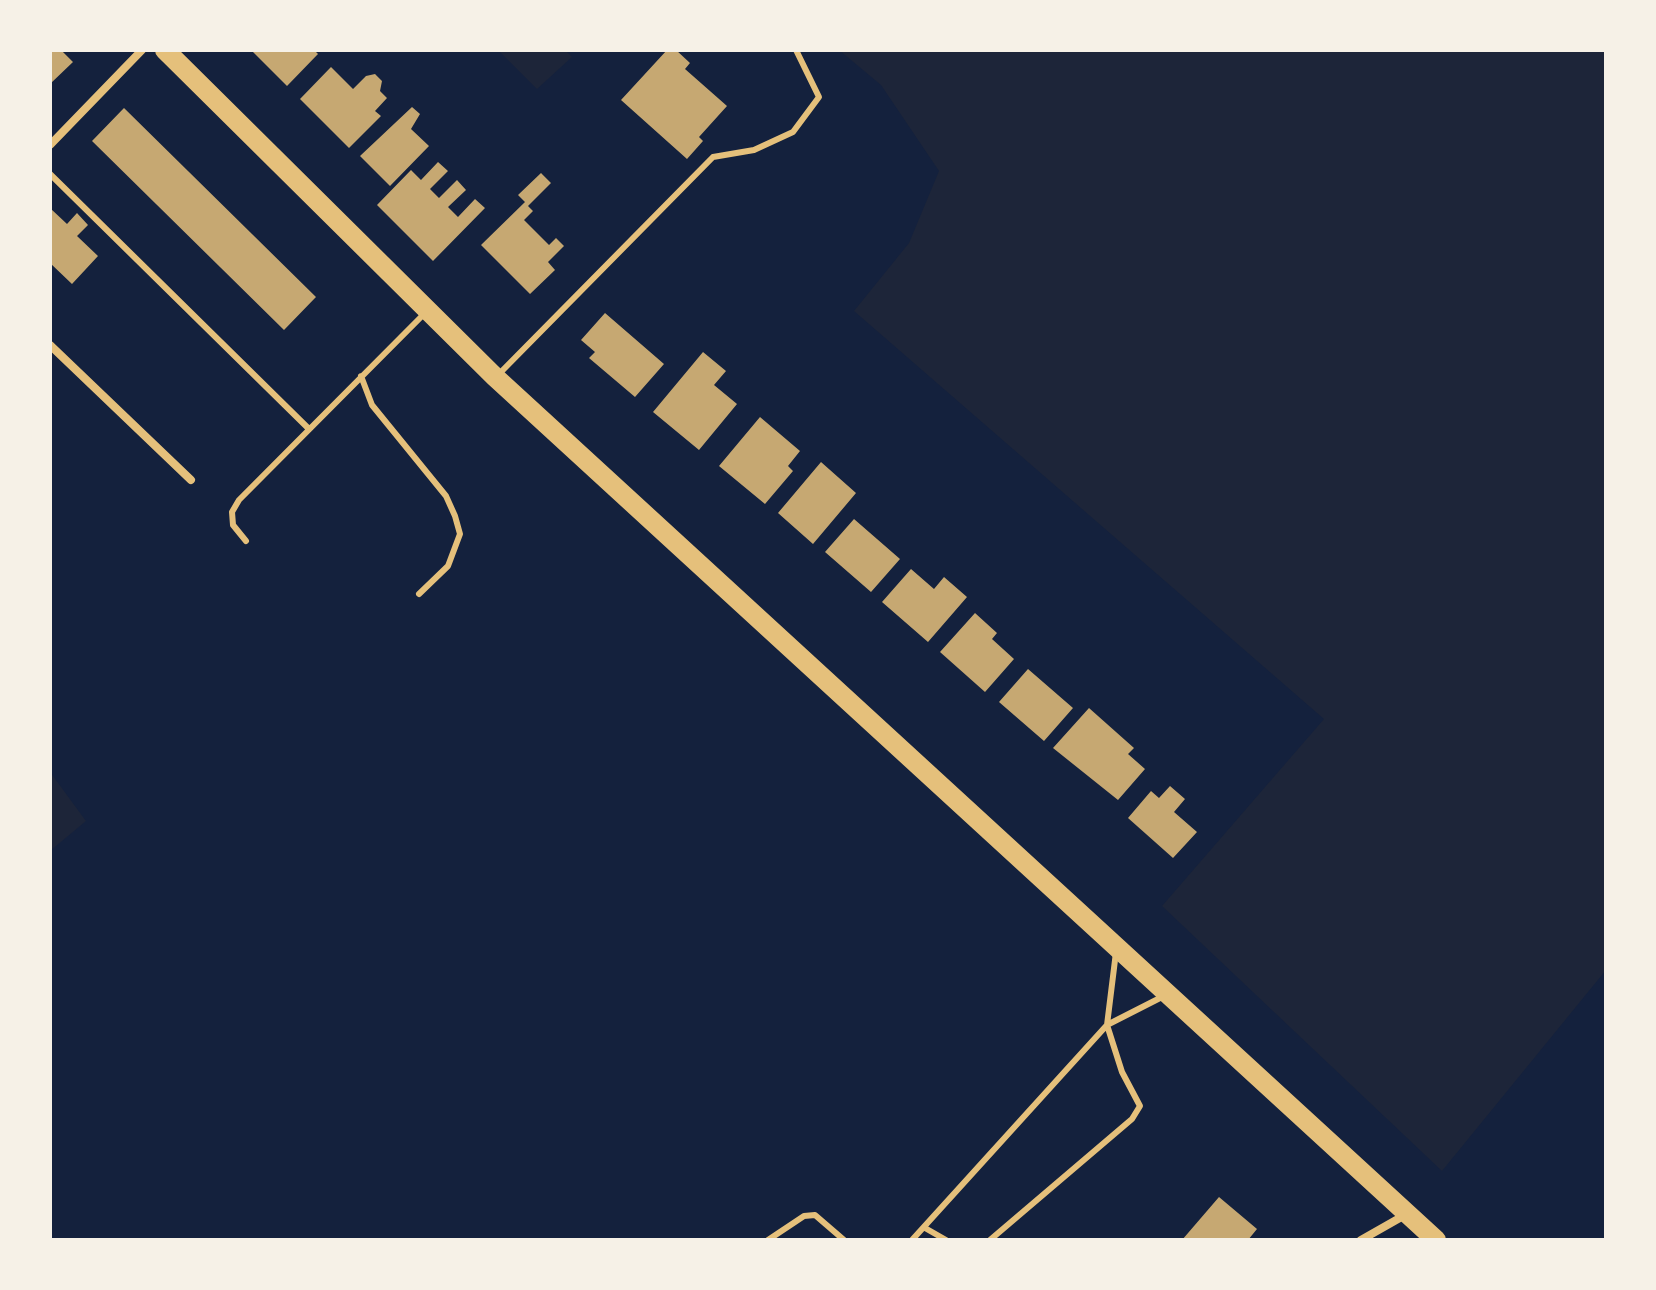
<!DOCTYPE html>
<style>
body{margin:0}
#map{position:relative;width:1656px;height:1290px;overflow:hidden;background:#14213d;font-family:"Archivo Narrow",sans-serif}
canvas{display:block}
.frame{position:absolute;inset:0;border:52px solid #f6f1e7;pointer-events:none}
</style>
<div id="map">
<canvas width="1656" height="1290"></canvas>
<div class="frame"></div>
</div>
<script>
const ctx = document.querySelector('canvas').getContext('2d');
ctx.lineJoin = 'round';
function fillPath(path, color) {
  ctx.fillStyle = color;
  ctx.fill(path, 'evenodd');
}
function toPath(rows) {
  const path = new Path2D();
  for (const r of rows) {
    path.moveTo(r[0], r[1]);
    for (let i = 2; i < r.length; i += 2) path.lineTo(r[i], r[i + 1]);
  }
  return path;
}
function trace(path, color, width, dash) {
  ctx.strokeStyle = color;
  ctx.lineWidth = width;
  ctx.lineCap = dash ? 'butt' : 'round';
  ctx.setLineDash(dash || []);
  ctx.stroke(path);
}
const green = toPath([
 [498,50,565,50,572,57,537,89],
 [839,50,1606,50,1606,970,1442,1171,1162,906,1324,719,854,311,909,243,939,171,881,85],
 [50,772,86,821,50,851]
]);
const building = toPath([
 [50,50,61,50,73,62,50,84],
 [251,50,314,50,318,54,287,86],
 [667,50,676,50,690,63,685,69,727,106,699,137,703,141,687,159,621,100],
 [331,67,353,89,366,76,375,74,382,81,380,91,387,98,375,111,381,116,349,148,300,99],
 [412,107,420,114,411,129,429,146,390,186,360,156],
 [124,108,316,297,284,330,92,141],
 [438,162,448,171,430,189,439,198,457,180,466,190,448,207,458,217,475,199,485,208,433,261,377,205,411,170,421,180],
 [541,173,551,183,528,206,533,211,524,220,549,245,556,238,564,246,548,262,555,270,530,294,481,245,525,202,518,195],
 [50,208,67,224,77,213,88,225,77,236,98,256,72,284,50,263],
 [605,313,664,364,635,397,589,358,595,352,581,340],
 [703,352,726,371,714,385,737,404,699,450,653,412],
 [760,417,800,451,788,466,793,471,765,504,719,466],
 [821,462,856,493,813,544,778,513],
 [854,519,900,559,871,592,825,552],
 [911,569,934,589,944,577,967,597,928,642,882,602],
 [975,613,997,633,992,639,1014,659,985,692,940,652],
 [1028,669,1073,708,1044,741,999,702],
 [1089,708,1134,748,1128,754,1145,769,1118,800,1053,748],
 [1170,786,1185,799,1174,812,1197,832,1173,858,1128,818,1151,791,1159,798],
 [1219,1197,1257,1229,1248,1240,1182,1240]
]);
const service = toPath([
 [50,174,308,428],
 [498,375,713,157,754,150,793,132,819,97,796,50],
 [361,376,372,405,446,496,455,516,460,534,448,566,419,594],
 [246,541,233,525,232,512,239,500,424,314],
 [925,1228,946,1240],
 [768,1240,804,1216,815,1215,844,1240],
 [912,1240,1107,1025,1162,997],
 [990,1240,1132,1119,1140,1106,1122,1072,1107,1025,1116,952]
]);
const minor = toPath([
 [50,145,142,50],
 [50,345,191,480],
 [1361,1240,1405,1215]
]);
const primary = toPath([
 [165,50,495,377,1436,1240]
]);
fillPath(green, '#1d2539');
fillPath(building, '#c6a872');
trace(service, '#e5c07b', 6);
trace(minor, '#e5c07b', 8);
trace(primary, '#e5c07b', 20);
</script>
